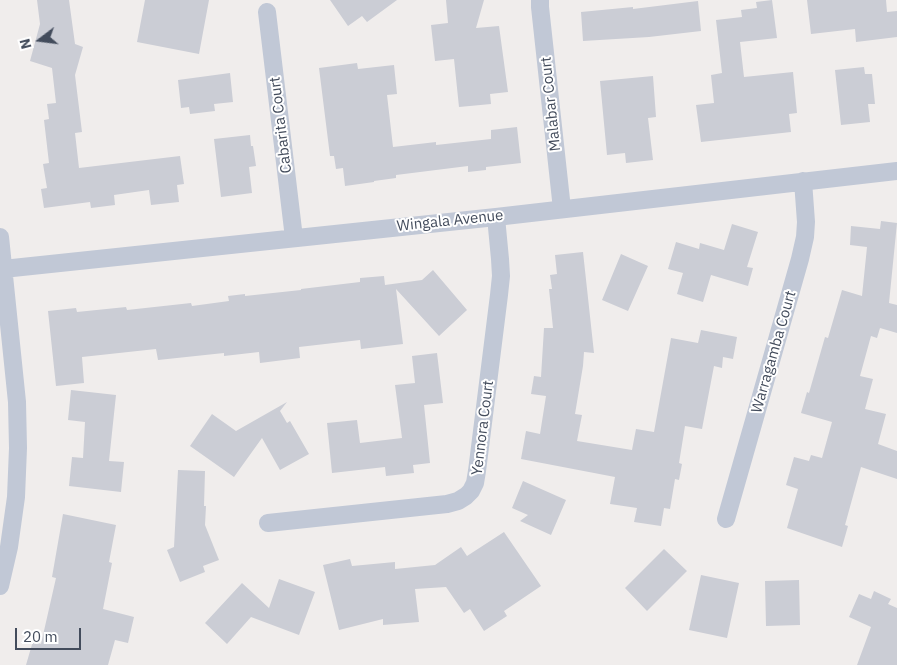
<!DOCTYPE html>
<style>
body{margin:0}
#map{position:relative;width:897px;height:665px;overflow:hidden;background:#f0edec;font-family:"IBM Plex Sans",sans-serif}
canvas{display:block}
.north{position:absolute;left:15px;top:15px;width:50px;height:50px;-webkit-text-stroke:4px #fff;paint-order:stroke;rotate:255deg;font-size:14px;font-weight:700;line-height:20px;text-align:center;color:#434c5c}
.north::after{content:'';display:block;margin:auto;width:18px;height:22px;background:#434c5c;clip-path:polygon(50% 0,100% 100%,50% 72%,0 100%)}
.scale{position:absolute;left:15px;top:628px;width:66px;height:22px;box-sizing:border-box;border:2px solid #434c5c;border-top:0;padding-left:6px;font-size:15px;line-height:18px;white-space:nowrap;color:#434c5c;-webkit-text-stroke:4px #fff;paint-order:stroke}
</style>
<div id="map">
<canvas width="897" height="665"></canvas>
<div class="north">N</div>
<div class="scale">20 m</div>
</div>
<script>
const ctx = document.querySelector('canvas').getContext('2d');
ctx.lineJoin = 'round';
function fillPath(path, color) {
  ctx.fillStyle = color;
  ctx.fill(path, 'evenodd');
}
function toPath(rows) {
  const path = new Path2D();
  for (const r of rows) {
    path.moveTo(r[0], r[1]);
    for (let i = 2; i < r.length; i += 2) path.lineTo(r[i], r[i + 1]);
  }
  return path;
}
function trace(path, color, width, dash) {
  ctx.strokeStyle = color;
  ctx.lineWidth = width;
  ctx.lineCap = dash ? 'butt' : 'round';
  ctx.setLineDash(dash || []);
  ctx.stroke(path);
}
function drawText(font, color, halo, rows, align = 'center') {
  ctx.font = font + ' "IBM Plex Sans",sans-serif';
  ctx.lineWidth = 4;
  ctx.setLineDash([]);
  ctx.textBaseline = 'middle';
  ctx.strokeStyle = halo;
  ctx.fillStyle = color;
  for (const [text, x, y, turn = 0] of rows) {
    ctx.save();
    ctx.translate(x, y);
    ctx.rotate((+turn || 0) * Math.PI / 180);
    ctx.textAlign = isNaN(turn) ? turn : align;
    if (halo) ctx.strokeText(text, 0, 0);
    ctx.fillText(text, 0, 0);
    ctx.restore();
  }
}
const building = toPath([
 [37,0,69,0,75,44,83,47,75,75,82,132,75,133,79,168,180,156,184,184,177,185,179,202,151,205,149,190,114,195,115,205,91,208,90,202,44,208,41,189,47,188,43,164,49,163,44,120,49,119,47,104,56,103,52,68,30,61,40,24],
 [145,0,209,0,199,54,137,42],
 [330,0,397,0,367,22,362,16,348,26],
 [446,0,484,0,476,28,499,26,508,92,490,94,491,104,459,107,454,59,435,61,431,25,448,23],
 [772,0,777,38,740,42,744,77,793,72,797,113,789,114,791,132,701,142,696,105,714,103,711,75,722,73,716,20,742,17,741,10,757,8,756,2],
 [807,0,886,0,887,12,897,11,897,37,856,42,855,29,811,34],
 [698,1,701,31,649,37,583,41,581,12,633,7,633,9],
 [357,63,358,69,394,65,397,94,387,95,393,147,436,142,436,145,491,139,491,130,517,127,521,163,486,167,486,170,468,172,468,166,396,175,396,178,374,181,374,182,345,186,343,168,336,169,334,156,330,156,319,68],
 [864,67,865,74,872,74,875,104,868,104,870,122,841,125,835,70],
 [230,73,233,102,214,104,215,111,190,114,189,107,181,108,178,80],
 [653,76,656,117,648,118,653,160,626,163,625,153,607,155,600,81],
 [250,135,251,146,253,146,256,166,249,167,252,193,221,197,214,139],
 [881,221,897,223,889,303,897,305,897,333,880,328,877,338,871,336,860,376,873,379,865,409,886,414,878,444,897,451,897,479,861,467,845,525,848,526,842,547,787,528,798,489,786,485,794,457,809,461,811,455,822,458,832,422,801,413,807,392,809,393,825,337,828,338,842,290,862,296,867,247,850,245,851,226,880,229],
 [732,224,758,232,747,267,753,268,748,286,711,275,703,302,677,294,683,273,668,269,676,242,699,249,700,243,724,250],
 [583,252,594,353,584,352,583,366,575,414,582,415,577,441,632,450,636,429,654,432,671,338,698,343,701,330,737,337,733,359,723,357,722,368,714,366,702,429,685,426,679,463,682,464,679,480,675,479,670,509,664,508,661,526,634,522,637,508,610,504,615,477,521,459,526,431,540,434,546,396,531,394,534,376,541,377,544,328,553,328,549,289,552,289,550,275,557,274,555,255],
 [621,254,648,266,628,311,602,300],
 [433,270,467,310,439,336,396,289,403,344,361,349,360,340,299,347,300,358,260,363,259,352,224,356,224,353,158,360,156,349,82,357,84,383,56,386,48,311,76,308,77,312,126,307,127,310,191,303,192,306,229,301,228,296,245,294,245,296,301,290,301,289,360,282,360,278,384,276,385,285,422,280],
 [437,353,443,403,424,405,430,463,413,465,414,473,386,476,385,467,332,473,327,423,357,420,360,443,402,438,395,385,415,383,412,356],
 [71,390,116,395,109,461,124,462,121,492,69,486,72,457,83,458,85,422,68,420],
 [287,402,280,411,287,423,290,421,309,454,280,470,262,438,234,477,190,446,212,414,236,431],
 [178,470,205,471,204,506,206,506,205,525,219,560,203,566,205,572,180,582,167,550,174,547],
 [523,481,566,500,551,535,520,521,528,515,512,508],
 [63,514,116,525,109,562,112,563,103,609,134,617,128,643,115,640,108,665,26,665,33,641,41,644,56,578,52,577],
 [504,532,541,586,504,611,507,616,484,631,470,609,464,613,446,587,415,589,419,622,383,625,383,619,339,630,323,565,350,559,352,566,395,562,395,569,435,565,461,547,467,556],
 [664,549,687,571,647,611,625,588],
 [701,575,739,583,727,638,689,630],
 [279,579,315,592,299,635,251,617,227,644,205,623,242,583,269,608],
 [799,580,800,625,766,626,765,581],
 [874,591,891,599,888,604,897,608,897,665,857,665,871,627,849,617,859,594,871,599]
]);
const minor = toPath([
 [540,0,540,7,562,209],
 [267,12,294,238],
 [0,237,17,402,18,448,16,497,9,547,0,586],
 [3,269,496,217,897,171],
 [726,519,800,259,805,237,806,222,803,181],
 [268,523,447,504,458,501,466,496,471,491,475,483,477,471,499,295,501,276,500,259,496,217]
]);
const streetNames = [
 ["Malabar Court",551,104,-96],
 ["Cabarita Court",281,125,-97],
 ["Wingala Avenue",450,221,-6],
 ["Warragamba Court",774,352,-74],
 ["Yennora Court",483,428,-83]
];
fillPath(building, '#cbcdd5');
trace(minor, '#c1c8d6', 18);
drawText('15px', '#434c5c', '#fff', streetNames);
</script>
